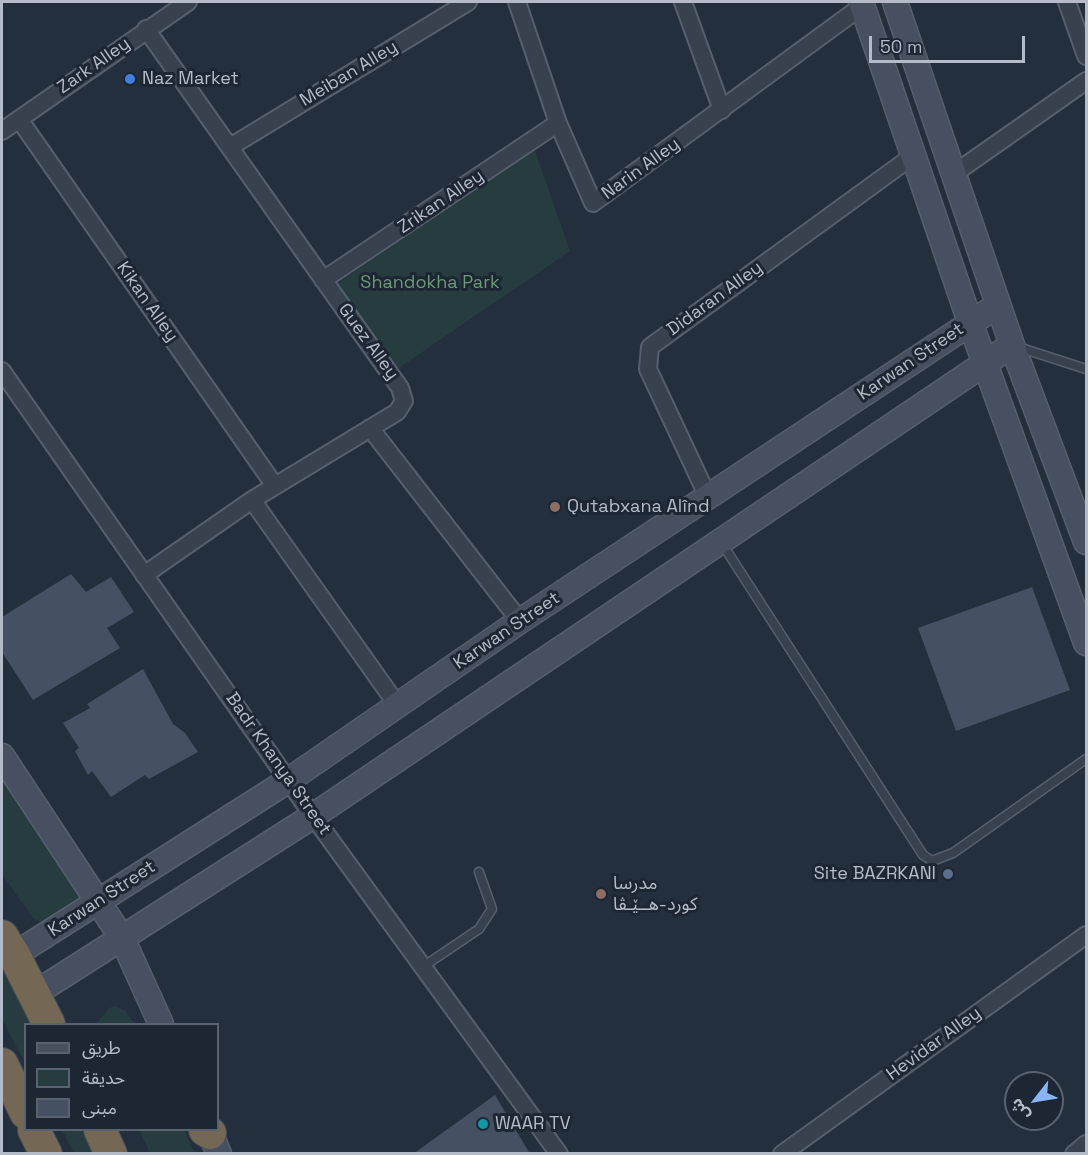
<!DOCTYPE html>
<meta charset="utf-8">
<style>
body{margin:0}
#map{position:relative;width:1088px;height:1155px;overflow:hidden;background:#242f3e;font-family:"Space Grotesk","Noto Sans Arabic",sans-serif}
canvas{display:block}
.frame{position:absolute;inset:0;border:3px solid #b4bcc9;pointer-events:none}
.legend{position:absolute;left:24px;top:1023px;width:195px;height:108px;box-sizing:border-box;background:#1d2633;border:2px solid #59626f;margin:0;padding:8px 10px;list-style:none;font-size:18px;color:#b4bcc9}
.legend li{display:flex;align-items:center;gap:12px;height:30px}
.legend b{width:30px;border:2px solid #59626f}
.north{position:absolute;left:1004px;top:1071px;width:60px;height:60px;box-sizing:border-box;background:#1d2633;border:2px solid #59626f;border-radius:50%;rotate:239deg;font-size:16px;font-weight:700;line-height:24px;text-align:center;color:#b4bcc9}
.north::after{content:'';display:block;margin:auto;width:21px;height:27px;background:#8ab4f8;clip-path:polygon(50% 0,100% 100%,50% 72%,0 100%)}
.scale{position:absolute;left:869px;top:36px;width:156px;height:27px;box-sizing:border-box;border:3px solid #b4bcc9;border-top:0;padding-left:8px;font-size:18px;line-height:21px;white-space:nowrap;color:#b4bcc9;-webkit-text-stroke:4px #1d2633;paint-order:stroke}
</style>
<div id="map">
<canvas width="1088" height="1155"></canvas>
<div class="frame"></div>
<ul class="legend">
<li><b style="height:8px;background:#465061"></b>طريق</li>
<li><b style="height:16px;background:#263c3f"></b>حديقة</li>
<li><b style="height:16px;background:#455162"></b>مبنى</li>
</ul>
<div class="north">ش</div>
<div class="scale">50 m</div>
</div>
<script>
const ctx = document.querySelector('canvas').getContext('2d');
ctx.lineJoin = 'round';
function fillPath(path, color) {
  ctx.fillStyle = color;
  ctx.fill(path, 'evenodd');
}
function toPath(rows) {
  const path = new Path2D();
  for (const r of rows) {
    path.moveTo(r[0], r[1]);
    for (let i = 2; i < r.length; i += 2) path.lineTo(r[i], r[i + 1]);
  }
  return path;
}
function trace(path, color, width, dash) {
  ctx.strokeStyle = color;
  ctx.lineWidth = width;
  ctx.lineCap = dash ? 'butt' : 'round';
  ctx.setLineDash(dash || []);
  ctx.stroke(path);
}
function drawText(font, color, halo, rows, align = 'center') {
  ctx.font = font + ' "Space Grotesk","Noto Sans Arabic",sans-serif';
  ctx.lineWidth = 6;
  ctx.setLineDash([]);
  ctx.textBaseline = 'middle';
  ctx.strokeStyle = halo;
  ctx.fillStyle = color;
  for (const [text, x, y, turn = 0] of rows) {
    ctx.save();
    ctx.translate(x, y);
    ctx.rotate((+turn || 0) * Math.PI / 180);
    ctx.textAlign = isNaN(turn) ? turn : align;
    if (halo) ctx.strokeText(text, 0, 0);
    ctx.fillText(text, 0, 0);
    ctx.restore();
  }
}
const green = toPath([
 [534,148,570,251,393,372,337,284],
 [2,764,85,902,43,923,33,918,2,874],
 [2,968,34,1024,26,1024,25,1063,2,1019],
 [115,1006,125,1011,135,1024,96,1024,109,1008],
 [62,1130,87,1130,98,1153,74,1153],
 [139,1130,184,1130,195,1153,150,1153]
]);
const building = toPath([
 [71,574,86,592,111,577,134,612,107,628,120,648,33,700,2,652,2,617],
 [1032,587,1070,690,956,731,918,628],
 [143,669,173,724,185,733,198,752,149,779,145,775,111,797,92,771,88,775,75,751,79,748,63,723,90,708,87,704],
 [495,1095,530,1154,413,1154]
]);
const lane = toPath([
 [1018,347,1086,369],
 [721,542,923,855,932,861,953,853,1086,759],
 [424,966,479,929,492,909,479,872]
]);
const street = toPath([
 [517,2,558,123,593,203,862,6],
 [683,2,722,110],
 [1067,2,1086,56],
 [19,119,275,486],
 [2,131,188,2],
 [230,147,468,2],
 [955,173,1086,81],
 [323,280,558,123],
 [2,371,313,816,559,1154],
 [370,428,520,621],
 [708,497,648,369,650,347,914,155],
 [252,500,398,706],
 [144,575,252,500,397,412,404,401,400,388,146,29],
 [782,1154,1086,935],
 [1074,1154,1086,1144]
]);
const secondary = toPath([
 [861,2,970,322,1086,643],
 [895,2,1012,345,1086,542],
 [2,756,122,938,161,1024],
 [14,955,289,780,520,621,998,305],
 [34,994,313,816,1012,345],
 [209,1130,219,1154]
]);
const highway = toPath([
 [2,936,14,955,49,1024],
 [2,1064,26,1113],
 [34,1130,46,1154],
 [100,1130,111,1154],
 [205,1130,210,1133]
]);
const markers = [
 [130,79,6,"#3f7fe0"],
 [555,507,6,"#8d6e63"],
 [948,874,6,"#5c6f8a"],
 [601,894,6,"#8d6e63"],
 [483,1124,6,"#0f9aa8"]
];
const streetNames = [
 ["Zark Alley",94,66,-35],
 ["Meiban Alley",349,74,-31],
 ["Narin Alley",641,169,-36],
 ["Zrikan Alley",441,202,-34],
 ["Didaran Alley",715,299,-36],
 ["Kikan Alley",147,302,55],
 ["Guez Alley",368,342,54],
 ["Karwan Street",911,362,-34],
 ["Karwan Street",507,631,-34],
 ["Badr Khanya Street",278,764,55],
 ["Karwan Street",102,899,-33],
 ["Hevidar Alley",934,1044,-36]
];
const poiNames = [
 ["Naz Market",142,79],
 ["Qutabxana Alînd",567,507],
 ["Site BAZRKANI",936,874,"right"],
 ["مدرسا",613,884],
 ["كورد-هــێـڤا",613,905],
 ["WAAR TV",495,1124]
];
const parkNames = [
 ["Shandokha Park",430,283]
];
fillPath(green, '#263c3f');
fillPath(building, '#455162');
trace(lane, '#565f6c', 11);
trace(street, '#565f6c', 20);
trace(secondary, '#565f6c', 27);
trace(highway, '#434c59', 34);
trace(lane, '#38414e', 8);
trace(street, '#38414e', 16);
trace(secondary, '#465061', 24);
trace(highway, '#746855', 32);
for (const [x, y, r, color] of markers) {
  const dot = new Path2D();
  dot.arc(x, y, r, 0, 2 * Math.PI);
  ctx.fillStyle = color;
  ctx.fill(dot);
  trace(dot, '#1d2633', 2);
}
drawText('18px', '#b4bcc9', '#1d2633', streetNames);
drawText('18px', '#b4bcc9', '#1d2633', poiNames, 'left');
drawText('18px', '#6b9a76', '#1d2633', parkNames);
</script>
